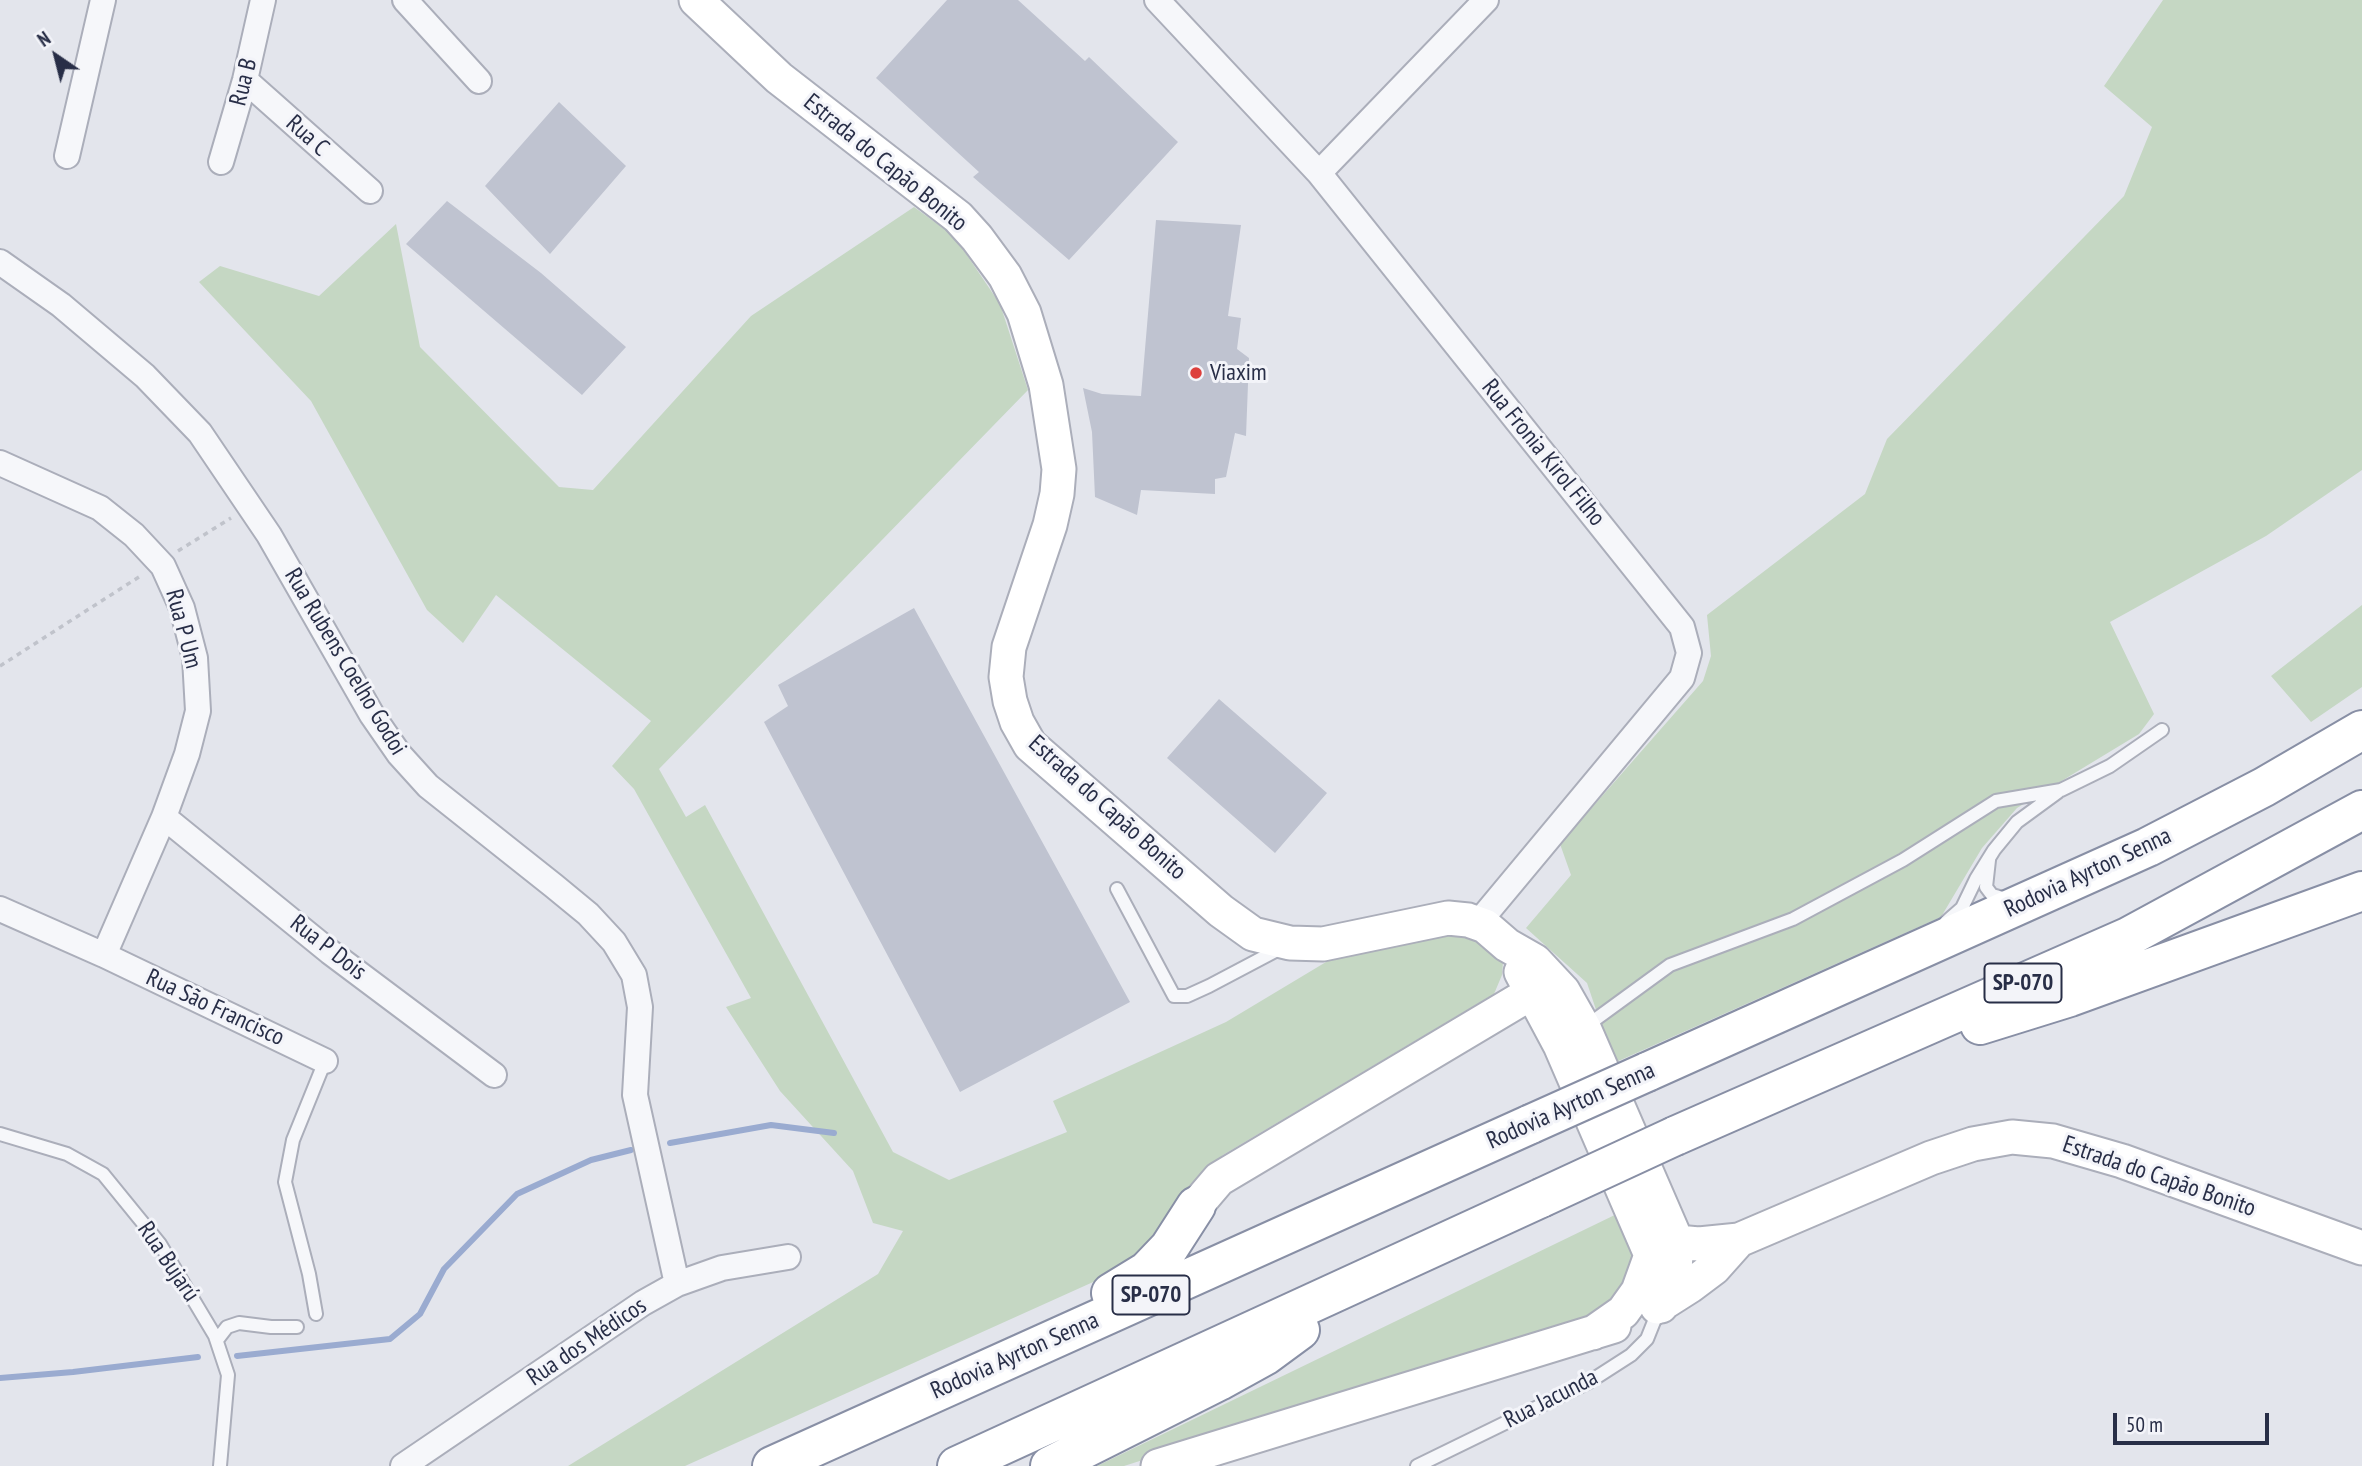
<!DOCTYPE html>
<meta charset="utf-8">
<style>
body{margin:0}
#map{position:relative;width:2362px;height:1466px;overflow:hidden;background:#e3e5ec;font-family:"PT Sans Narrow",sans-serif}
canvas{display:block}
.north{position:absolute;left:21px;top:21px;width:70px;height:70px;-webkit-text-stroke:5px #f3f4f9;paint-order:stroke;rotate:325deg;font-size:19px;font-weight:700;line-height:28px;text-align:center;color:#282e47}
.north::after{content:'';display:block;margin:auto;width:24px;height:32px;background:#282e47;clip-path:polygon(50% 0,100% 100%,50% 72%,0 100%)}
.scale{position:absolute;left:2113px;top:1413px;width:156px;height:32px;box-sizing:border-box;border:4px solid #282e47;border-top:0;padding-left:9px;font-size:21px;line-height:24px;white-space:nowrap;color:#282e47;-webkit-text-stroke:5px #f3f4f9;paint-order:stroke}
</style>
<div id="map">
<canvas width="2362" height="1466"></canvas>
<div class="north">N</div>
<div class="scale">50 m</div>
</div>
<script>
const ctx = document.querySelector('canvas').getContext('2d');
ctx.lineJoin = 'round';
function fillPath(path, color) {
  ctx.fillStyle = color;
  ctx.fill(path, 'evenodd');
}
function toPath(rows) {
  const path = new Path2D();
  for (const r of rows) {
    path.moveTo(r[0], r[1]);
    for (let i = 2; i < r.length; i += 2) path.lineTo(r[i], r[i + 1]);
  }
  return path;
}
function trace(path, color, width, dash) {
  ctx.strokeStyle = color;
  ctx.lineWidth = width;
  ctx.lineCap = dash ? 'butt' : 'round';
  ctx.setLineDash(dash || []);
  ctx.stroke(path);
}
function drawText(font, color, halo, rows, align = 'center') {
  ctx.font = font + ' "PT Sans Narrow",sans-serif';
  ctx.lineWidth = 6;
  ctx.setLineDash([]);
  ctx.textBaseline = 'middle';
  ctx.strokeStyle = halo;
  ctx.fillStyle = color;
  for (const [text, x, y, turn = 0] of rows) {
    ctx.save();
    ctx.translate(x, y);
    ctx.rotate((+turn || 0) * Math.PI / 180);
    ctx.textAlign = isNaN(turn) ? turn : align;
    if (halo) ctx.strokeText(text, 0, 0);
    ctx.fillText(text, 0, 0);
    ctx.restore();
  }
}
const green = toPath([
 [2163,0,2362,0,2362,470,2266,536,2110,622,2154,714,2139,734,2017,808,1982,848,1941,917,1614,1063,1587,983,1526,928,1571,875,1560,844,1703,681,1711,656,1707,615,1865,494,1887,439,2124,196,2152,127,2104,86],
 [914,207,954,236,1000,304,1028,390,659,769,686,817,705,805,893,1152,949,1180,1067,1132,1053,1101,1226,1022,1331,959,1459,934,1478,937,1493,948,1503,962,1502,975,1494,994,1223,1155,1181,1196,1153,1244,1122,1269,685,1466,568,1466,878,1274,903,1231,873,1223,853,1171,780,1091,726,1007,751,998,634,789,612,766,651,721,496,595,463,643,427,610,311,401,199,282,220,266,319,296,396,224,420,347,559,487,593,490,751,316],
 [2362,605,2362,687,2311,722,2271,676],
 [1623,1211,1638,1257,1626,1288,1598,1313,1551,1330,1124,1466,1097,1466]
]);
const stream = toPath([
 [670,1143,771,1125,834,1133],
 [237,1356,390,1339,420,1314,444,1269,517,1194,591,1160,631,1150],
 [0,1378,73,1372,198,1357]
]);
const building = toPath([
 [947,0,1018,0,1085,61,1089,57,1178,142,1069,260,973,177,979,172,876,78],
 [559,102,626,166,550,254,485,186],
 [447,201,541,273,626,347,582,395,406,244],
 [1156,220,1241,225,1228,316,1241,318,1237,349,1249,358,1246,436,1235,433,1226,477,1215,479,1215,494,1141,490,1137,515,1095,497,1092,432,1083,388,1102,394,1141,396],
 [914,608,1130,1002,960,1092,764,722,788,706,778,685],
 [1219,699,1327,793,1275,853,1167,758]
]);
const path = toPath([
 [178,551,231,518],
 [0,666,142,575]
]);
const lane = toPath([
 [1989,860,1986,887,1992,895,2006,899],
 [1117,889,1174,996,1187,996,1209,986,1281,948],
 [1946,922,1962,908,1976,879,1994,850,2017,822,2058,792],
 [1585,1027,1670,965,1793,919,1903,860,1996,801,2061,790,2110,766,2162,730],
 [0,1134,67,1154,103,1174,160,1244,215,1336,228,1375,220,1466],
 [316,1314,309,1274,285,1182,293,1140,325,1061],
 [217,1340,227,1327,239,1323,271,1327,297,1327],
 [1417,1466,1589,1382,1631,1355,1647,1339,1659,1309]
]);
const street = toPath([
 [405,0,479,81],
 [1157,0,1319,173,1682,627,1689,653,1682,678,1478,923],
 [245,80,370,191],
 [67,156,103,0],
 [221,162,245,80,263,0],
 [1319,173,1486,0],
 [0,262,61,305,145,376,200,433,269,535,372,715,399,754,428,786,554,886,588,914,614,942,634,975,640,1007,635,1095,677,1284],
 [0,463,100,508,134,535,163,566,182,608,195,658,198,711,187,754,164,817,104,955],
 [164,817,330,952,494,1075],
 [0,909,104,955,325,1061],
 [403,1466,643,1303,677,1284,722,1268,788,1257]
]);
const secondary = toPath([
 [696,0,779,78,958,217,977,238,1005,276,1024,313,1046,385,1059,469,1057,494,1050,525,1009,647,1006,677,1010,701,1017,722,1030,745,1221,911,1253,934,1290,943,1323,944,1448,918,1468,920,1485,926,1507,945,1535,961,1563,991,1584,1028,1677,1242,1675,1269,1671,1285,1661,1306],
 [1521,972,1560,1045,1651,1255],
 [1196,1206,1219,1179,1531,993,1545,987,1563,991],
 [1657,1307,1690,1286,1714,1268,1739,1240],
 [1593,1333,1623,1312,1638,1291,1651,1255,1661,1246,1677,1242,1699,1244,1739,1240,1931,1158,1973,1144,2012,1137,2053,1141,2122,1161,2362,1248],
 [1158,1466,1614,1326]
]);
const highway = toPath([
 [1980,1025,2070,997,2362,891],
 [1647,1072,2148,847,2264,787,2362,730],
 [1675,1136,2128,937,2362,810],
 [1111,1293,1147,1271,1169,1248,1196,1206],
 [772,1466,1531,1124],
 [957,1466,1541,1198],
 [1050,1466,1219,1381,1266,1355,1300,1330]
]);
const highwayBridge = toPath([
 [1531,1124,1647,1072],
 [1541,1198,1675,1136]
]);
const markers = [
 [1196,373,7,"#dd3f3c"]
];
const shields = [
 [2023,983,77],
 [1151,1295,77]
];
const shieldNames = [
 ["SP-070",2023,983],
 ["SP-070",1151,1295]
];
const streetNames = [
 ["Rua B",244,82,-76],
 ["Rua C",307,136,42],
 ["Estrada do Capão Bonito",885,163,39],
 ["Rua Fronia Kirol Filho",1543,453,51],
 ["Rua P Um",183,629,75],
 ["Rua Rubens Coelho Godoi",345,662,59],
 ["Estrada do Capão Bonito",1107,808,42],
 ["Rodovia Ayrton Senna",2088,873,-25],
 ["Rua P Dois",328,948,38],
 ["Rua São Francisco",215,1008,25],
 ["Rodovia Ayrton Senna",1571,1106,-24],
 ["Estrada do Capão Bonito",2159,1177,19],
 ["Rua Bujarú",168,1262,56],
 ["Rua dos Médicos",587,1342,-34],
 ["Rodovia Ayrton Senna",1015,1356,-24],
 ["Rua Jacunda",1551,1399,-27]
];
const poiNames = [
 ["Viaxim",1210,373]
];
fillPath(green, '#c5d7c3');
trace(stream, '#9aabd0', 6);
fillPath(building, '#bfc3d0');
trace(lane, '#abaeba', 16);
trace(street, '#abaeba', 28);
trace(secondary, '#abaeba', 37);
trace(highway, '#888fa5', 42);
trace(path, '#c0c3cb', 3.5, [5, 5]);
trace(lane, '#f6f7fa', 12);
trace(street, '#f6f7fa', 24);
trace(secondary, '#fff', 33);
trace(highway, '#fff', 38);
trace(highwayBridge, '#888fa5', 42, []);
trace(highwayBridge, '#fff', 38);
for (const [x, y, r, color] of markers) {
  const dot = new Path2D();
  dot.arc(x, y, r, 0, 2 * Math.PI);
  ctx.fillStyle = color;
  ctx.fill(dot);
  trace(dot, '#f3f4f9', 2.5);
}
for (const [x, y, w] of shields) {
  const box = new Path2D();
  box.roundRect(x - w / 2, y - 19.5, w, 39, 5);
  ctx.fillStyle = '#f3f4f9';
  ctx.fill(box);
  trace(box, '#282e47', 2);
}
drawText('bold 23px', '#282e47', null, shieldNames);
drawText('24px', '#282e47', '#f3f4f9', streetNames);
drawText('24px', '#282e47', '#f3f4f9', poiNames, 'left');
</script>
